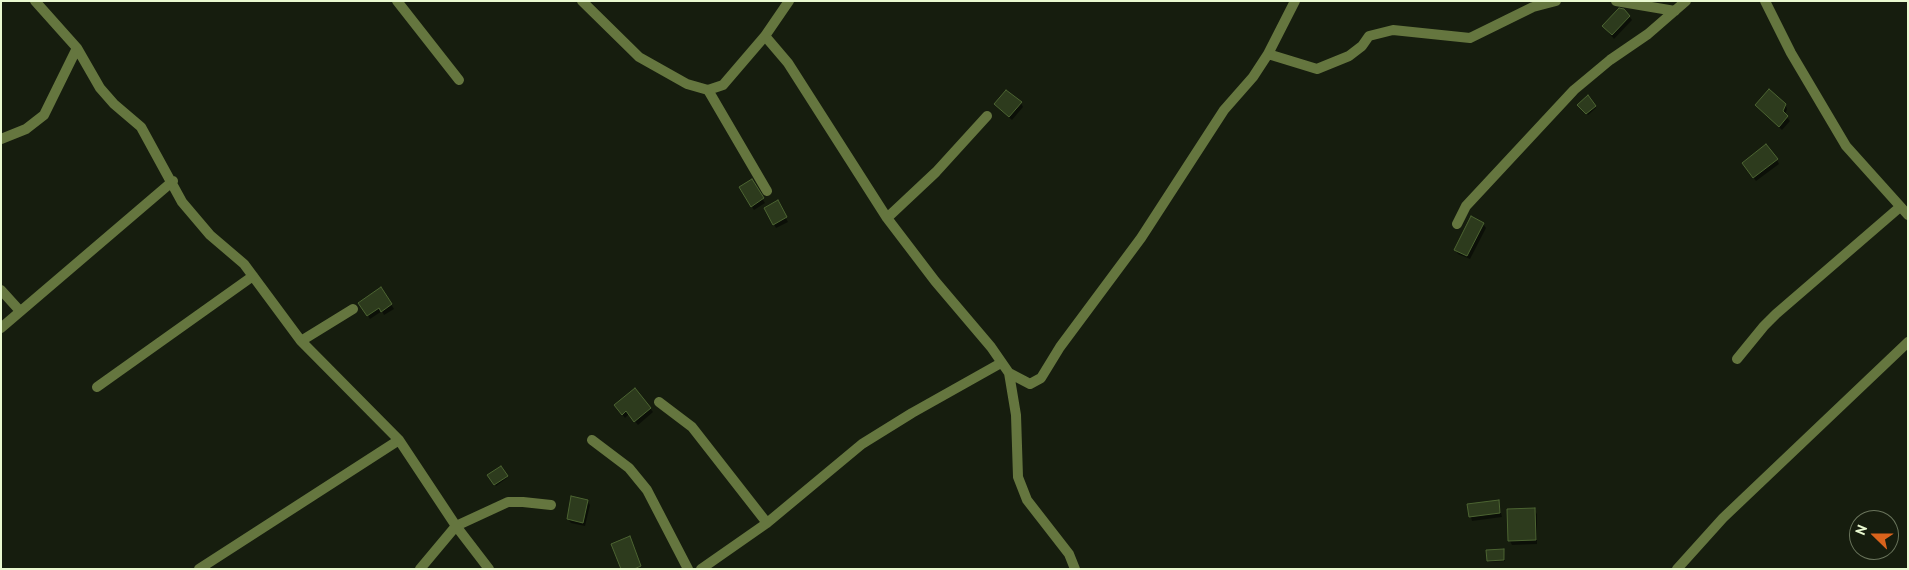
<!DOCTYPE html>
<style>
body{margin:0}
#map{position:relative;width:1909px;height:570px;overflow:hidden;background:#161d0e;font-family:"PT Sans",sans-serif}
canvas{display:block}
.frame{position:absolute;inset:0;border:2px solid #e9f9d0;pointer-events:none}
.north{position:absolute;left:1849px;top:510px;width:50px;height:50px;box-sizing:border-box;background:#161d0e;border:1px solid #6a755c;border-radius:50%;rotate:292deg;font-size:14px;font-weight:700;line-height:20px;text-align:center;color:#e9f9d0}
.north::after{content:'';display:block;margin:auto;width:18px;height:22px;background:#d9631c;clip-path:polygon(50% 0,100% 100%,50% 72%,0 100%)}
</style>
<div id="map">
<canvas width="1909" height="570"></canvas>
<div class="frame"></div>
<div class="north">N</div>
</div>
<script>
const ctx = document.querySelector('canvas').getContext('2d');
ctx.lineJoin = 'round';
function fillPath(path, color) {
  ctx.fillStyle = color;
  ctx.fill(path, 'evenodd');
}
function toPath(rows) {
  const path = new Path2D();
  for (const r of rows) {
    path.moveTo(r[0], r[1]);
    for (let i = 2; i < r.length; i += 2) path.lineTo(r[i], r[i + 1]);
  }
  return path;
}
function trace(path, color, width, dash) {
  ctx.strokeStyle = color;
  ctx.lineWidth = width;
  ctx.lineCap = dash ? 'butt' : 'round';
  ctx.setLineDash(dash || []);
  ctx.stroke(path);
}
const shadow = toPath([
 [1629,16,1632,20,1614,39,1603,26],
 [1021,103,1023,107,1012,120,995,105],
 [1785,104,1787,109,1785,115,1790,121,1782,130,1757,106],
 [1580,106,1595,106,1596,108,1588,115],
 [1777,160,1779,164,1756,181,1746,168],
 [751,181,765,203,754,210,740,188],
 [777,202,788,222,776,228,766,209],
 [1483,224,1486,228,1470,259,1458,254,1455,249],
 [381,289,394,309,384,315,382,311,370,319,360,303],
 [635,389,653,412,638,425,629,414,625,418,618,409],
 [501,468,507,478,496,486,489,475],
 [587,501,590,505,585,526,571,523,568,519],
 [1498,501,1502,517,1472,521,1468,505],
 [1534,510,1537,514,1537,544,1512,545,1510,541],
 [1504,551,1505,561,1489,562,1488,561]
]);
const building = toPath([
 [1619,8,1624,9,1630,16,1612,35,1602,26,1619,8],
 [1769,89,1786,104,1783,111,1788,116,1779,127,1755,105,1769,89],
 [1006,90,1022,102,1009,117,994,104,1006,90],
 [1588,95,1596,106,1586,114,1577,105,1588,95],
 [1766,144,1778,159,1753,178,1742,163,1766,144],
 [752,179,764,198,751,207,739,187,752,179],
 [778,200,787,217,773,225,764,208,778,200],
 [1471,216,1484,223,1467,256,1454,250,1471,216],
 [381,287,392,304,381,312,379,308,367,316,358,303,381,287],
 [635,388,651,408,634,422,626,411,622,415,614,405,635,388],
 [501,466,508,476,494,485,487,475,501,466],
 [571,496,588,500,583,523,567,519,571,496],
 [1499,500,1500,513,1469,517,1467,504,1499,500],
 [1535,508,1536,540,1508,541,1507,509,1535,508],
 [630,536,641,566,634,569,621,569,611,544,630,536],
 [1504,549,1504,560,1487,561,1486,550,1504,549]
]);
const street = toPath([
 [35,1,77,48,100,88,114,104,141,127,182,202,210,235,244,264,301,341,399,440,456,526,489,569],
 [397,1,459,80],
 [582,1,639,57,687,84,708,90,723,85,765,36,789,1],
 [1616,1,1675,11],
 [1765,1,1791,53,1846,146,1908,215],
 [765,36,788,63,887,218,935,281,991,347,1009,373,1030,384,1041,378,1060,347,1141,238,1224,110,1253,77,1268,54,1295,1],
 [1268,54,1317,69,1349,56,1362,46,1369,36,1393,30,1470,38,1533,7,1556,1],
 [708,90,767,191],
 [1,139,26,129,44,115,77,48],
 [887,218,936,172,987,116],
 [1457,224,1466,206,1574,90,1610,60,1648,34,1686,1],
 [1,290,20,311],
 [1,328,173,181],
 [301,341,353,309],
 [1737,359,1764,326,1776,314,1900,207],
 [1009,373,1016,415,1018,477,1027,500,1069,554,1075,569],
 [97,387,253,276],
 [659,402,692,427,767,523],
 [592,440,629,468,647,490,688,569],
 [199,569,399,440],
 [420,569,456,526,508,502,523,502,551,505],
 [701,569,767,523,862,444,912,413,1001,363],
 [1677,569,1723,518,1908,342]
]);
fillPath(shadow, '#0007');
fillPath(building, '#2d3b1d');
trace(building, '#4c6432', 1);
trace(street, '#65763f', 10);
</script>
